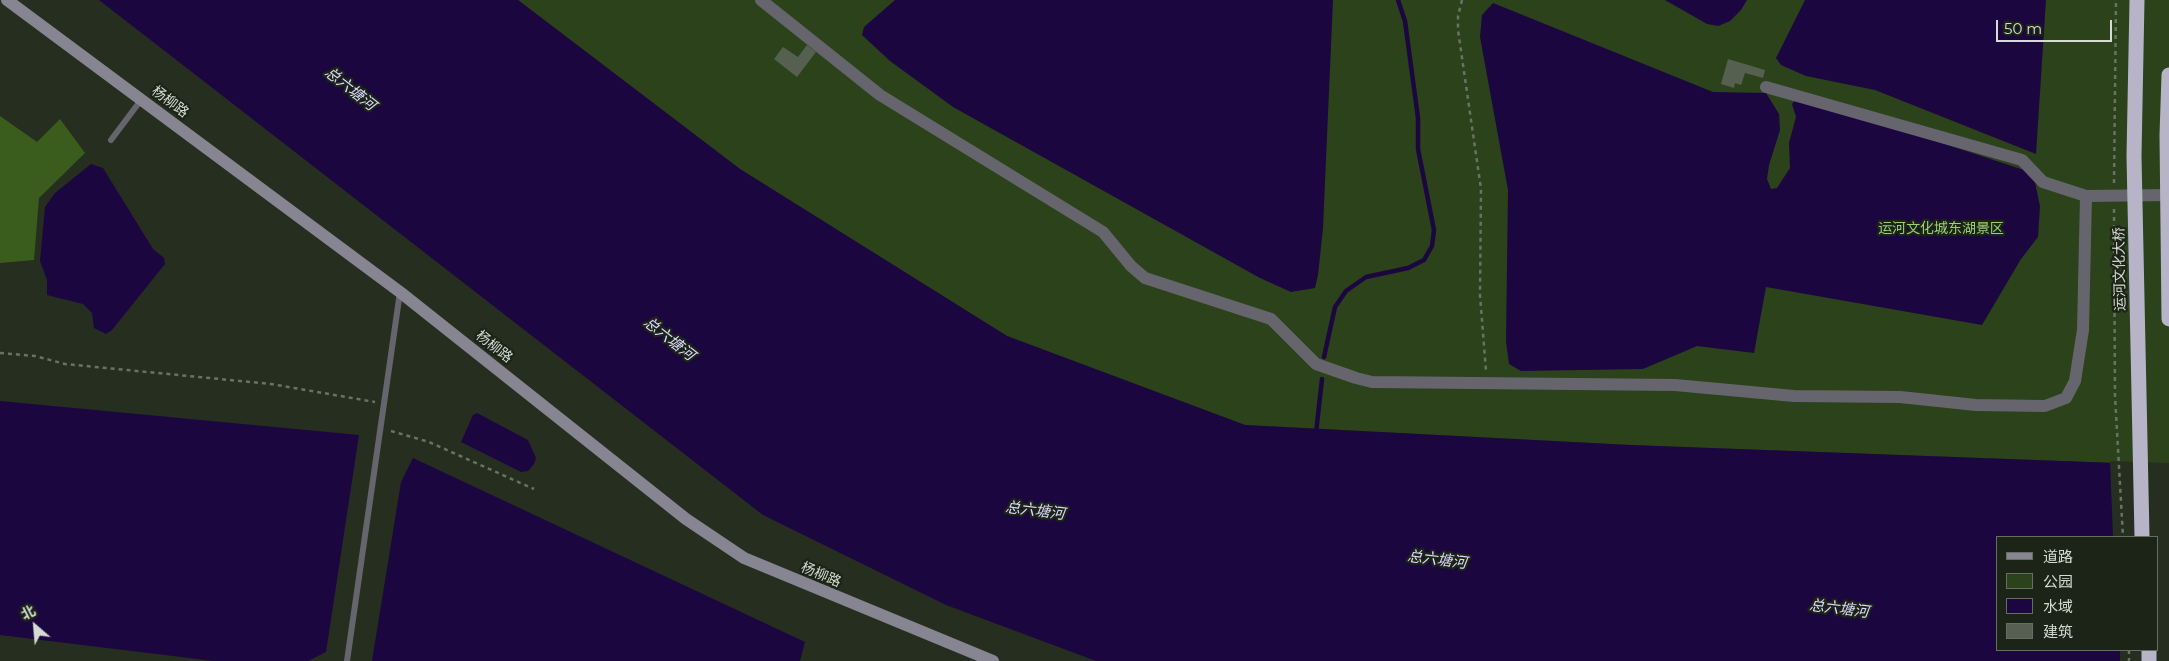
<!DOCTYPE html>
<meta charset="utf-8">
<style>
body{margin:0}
#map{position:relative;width:2169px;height:661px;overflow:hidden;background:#262e20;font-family:Montserrat,"Noto Sans SC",sans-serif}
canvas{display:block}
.legend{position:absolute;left:1996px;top:536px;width:162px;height:115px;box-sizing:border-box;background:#1c2417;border:1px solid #666d62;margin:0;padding:6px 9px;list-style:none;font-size:15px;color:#d5dbd2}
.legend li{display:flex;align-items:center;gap:10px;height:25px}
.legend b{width:25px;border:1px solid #666d62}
.north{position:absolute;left:10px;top:601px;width:50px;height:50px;-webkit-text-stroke:4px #1c2417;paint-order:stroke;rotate:333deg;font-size:14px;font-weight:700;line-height:20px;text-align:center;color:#d5dbd2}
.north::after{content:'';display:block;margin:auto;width:18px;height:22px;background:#d5dbd2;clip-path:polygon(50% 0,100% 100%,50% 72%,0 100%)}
.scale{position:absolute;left:1996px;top:20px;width:116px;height:22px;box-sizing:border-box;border:2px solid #d5dbd2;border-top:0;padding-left:6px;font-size:15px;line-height:18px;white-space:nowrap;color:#d5dbd2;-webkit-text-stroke:4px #1c2417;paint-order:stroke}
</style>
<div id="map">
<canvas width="2169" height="661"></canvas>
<ul class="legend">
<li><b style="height:6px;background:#878592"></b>道路</li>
<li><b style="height:14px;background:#2b421a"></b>公园</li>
<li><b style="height:14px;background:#1c0640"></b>水域</li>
<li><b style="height:14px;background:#566050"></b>建筑</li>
</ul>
<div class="north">北</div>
<div class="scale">50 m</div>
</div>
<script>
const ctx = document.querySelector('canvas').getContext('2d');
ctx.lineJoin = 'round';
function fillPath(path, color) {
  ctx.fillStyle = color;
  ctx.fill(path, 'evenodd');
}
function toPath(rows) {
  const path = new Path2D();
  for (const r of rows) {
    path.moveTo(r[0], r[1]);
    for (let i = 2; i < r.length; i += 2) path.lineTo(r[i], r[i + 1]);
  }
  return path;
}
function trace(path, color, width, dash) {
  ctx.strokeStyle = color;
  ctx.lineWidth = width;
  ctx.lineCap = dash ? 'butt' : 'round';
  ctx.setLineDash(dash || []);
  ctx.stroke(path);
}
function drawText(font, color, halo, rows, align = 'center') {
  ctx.font = font + ' Montserrat,"Noto Sans SC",sans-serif';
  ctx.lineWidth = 4.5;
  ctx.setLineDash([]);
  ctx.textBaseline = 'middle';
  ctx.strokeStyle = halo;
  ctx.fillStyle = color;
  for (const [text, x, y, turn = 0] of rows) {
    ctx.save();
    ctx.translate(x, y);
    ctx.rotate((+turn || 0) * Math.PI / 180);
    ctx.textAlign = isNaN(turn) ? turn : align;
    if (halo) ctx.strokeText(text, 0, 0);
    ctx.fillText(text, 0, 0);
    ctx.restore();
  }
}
const green = toPath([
 [518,0,2169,0,2169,465,1630,445,1245,425,1007,336,740,169]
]);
const forest = toPath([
 [0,116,37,142,60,119,85,153,39,198,34,260,0,263]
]);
const water = toPath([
 [99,0,518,0,740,169,1007,336,1245,425,1630,445,2169,465,2169,661,1096,661,946,605,763,515],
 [1998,537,2158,537,2158,650,1998,650],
 [895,0,1333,0,1323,228,1318,275,1315,288,1291,292,1260,278,953,107,890,61,862,35,864,27],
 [1665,0,1747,0,1741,10,1730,21,1718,26,1707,24],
 [1805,0,2046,0,2036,154,1875,90,1806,76,1781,65,1776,58],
 [1493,3,1713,92,1766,93,1779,114,1780,130,1769,165,1767,179,1771,189,1777,188,1790,168,1789,143,1796,117,1792,104,1799,96,2033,173,2040,206,2038,237,2021,259,1982,325,1766,287,1754,353,1697,346,1643,369,1521,371,1509,364,1506,341,1508,190,1480,37,1482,15],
 [91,164,103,168,153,249,164,258,165,264,112,330,106,334,94,328,92,313,83,304,47,295,47,280,40,261,45,207,55,193],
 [0,401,359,435,326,652,308,661,214,661,0,635],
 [477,413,528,440,536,458,534,464,528,471,521,472,461,442,473,415],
 [413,458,805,642,800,661,372,661,401,482]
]);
const pier = toPath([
 [2110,461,2169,463,2169,661,2120,661,2120,650,2158,650,2158,537,2113,537]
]);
const stream = toPath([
 [1324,357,1335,307,1346,291,1366,277,1408,268,1424,260,1432,246,1434,230,1418,149,1418,118,1405,21,1398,0],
 [1316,433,1322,379]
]);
const building = toPath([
 [807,45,816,52,797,77,774,59,783,47,798,57],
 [1728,59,1765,70,1763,78,1745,73,1741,85,1735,83,1734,88,1721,84]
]);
const path = toPath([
 [1462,0,1458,16,1458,30,1481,189,1480,295,1486,371],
 [2114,183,2116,0],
 [2114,209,2115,396,2123,537],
 [0,353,35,356,65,364,271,384,375,402],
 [391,431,429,442,534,489],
 [2129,650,2129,661]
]);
const lane = toPath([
 [111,140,141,100],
 [347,661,400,292]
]);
const street = toPath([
 [761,0,880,95,1103,232,1131,266,1145,278,1271,319,1316,364,1356,378,1372,382,1675,385,1794,396,1900,397,1976,405,2045,406,2066,398,2075,381,2083,330,2086,196,2043,182,2022,160,1766,87],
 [2086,196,2169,195]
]);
const secondary = toPath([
 [7,0,400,292,686,519,744,558,993,661]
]);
const highway = toPath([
 [2137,0,2134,156,2142,537],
 [2169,75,2167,135,2169,319],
 [2149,650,2149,661]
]);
const streetNames = [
 ["杨柳路",170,102,37],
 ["运河文化大桥",2120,269,-91],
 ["杨柳路",494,347,38],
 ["杨柳路",821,575,23]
];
const parkNames = [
 ["运河文化城东湖景区",1941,229]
];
const waterNames = [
 ["总六塘河",350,89,38],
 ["总六塘河",669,339,38],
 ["总六塘河",1035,511,7],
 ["总六塘河",1437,560,7],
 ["总六塘河",1839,609,7]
];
fillPath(green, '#2b421a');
fillPath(forest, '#3a5d1d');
fillPath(water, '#1c0640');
fillPath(pier, '#262e20');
trace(stream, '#1c0640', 4.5);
fillPath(building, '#566050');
trace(path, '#6a7266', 2.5, [4, 4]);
trace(lane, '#66656d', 6);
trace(street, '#66656d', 12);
trace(secondary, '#878592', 12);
trace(highway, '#b7b4c8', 15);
drawText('14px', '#d5dbd2', '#1c2417', streetNames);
drawText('14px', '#9cd077', '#1c2417', parkNames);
drawText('italic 15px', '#ded8fe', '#1c2417', waterNames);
</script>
